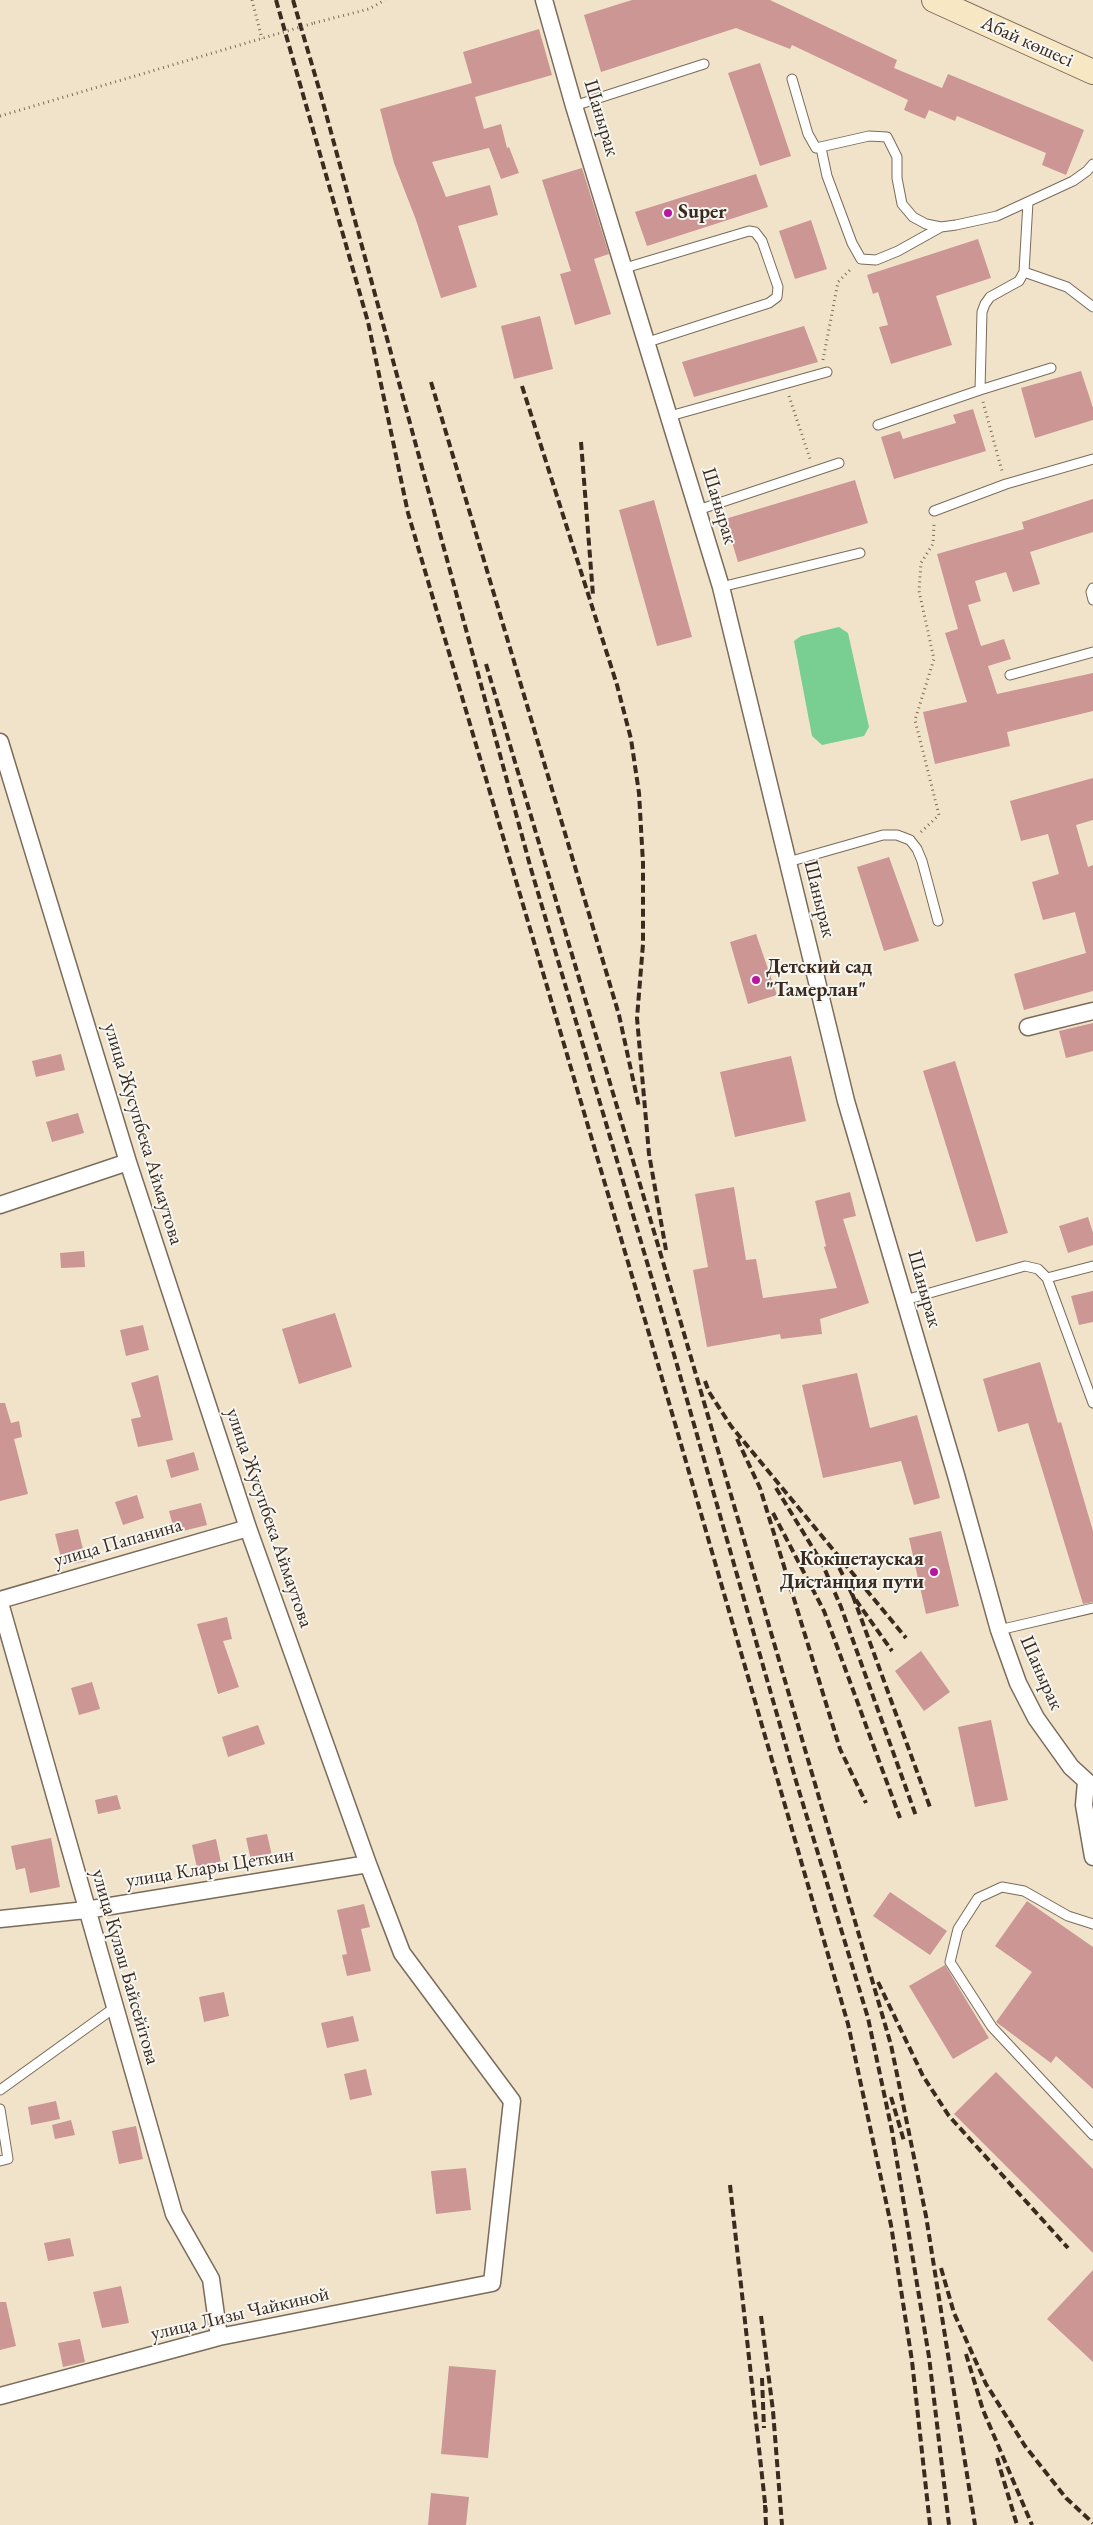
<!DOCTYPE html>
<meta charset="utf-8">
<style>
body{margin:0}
canvas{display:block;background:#f1e3ca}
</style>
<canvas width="1093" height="2525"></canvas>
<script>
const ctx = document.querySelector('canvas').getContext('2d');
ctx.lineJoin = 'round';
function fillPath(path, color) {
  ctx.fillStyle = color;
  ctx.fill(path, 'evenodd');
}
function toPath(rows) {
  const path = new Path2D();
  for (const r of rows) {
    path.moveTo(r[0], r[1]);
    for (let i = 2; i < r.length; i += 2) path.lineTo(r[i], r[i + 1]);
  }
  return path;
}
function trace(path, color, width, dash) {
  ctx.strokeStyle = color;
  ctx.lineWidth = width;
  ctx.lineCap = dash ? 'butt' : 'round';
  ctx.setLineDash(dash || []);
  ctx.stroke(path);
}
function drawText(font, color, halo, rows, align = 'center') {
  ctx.font = font + ' "EB Garamond",serif';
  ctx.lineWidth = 4;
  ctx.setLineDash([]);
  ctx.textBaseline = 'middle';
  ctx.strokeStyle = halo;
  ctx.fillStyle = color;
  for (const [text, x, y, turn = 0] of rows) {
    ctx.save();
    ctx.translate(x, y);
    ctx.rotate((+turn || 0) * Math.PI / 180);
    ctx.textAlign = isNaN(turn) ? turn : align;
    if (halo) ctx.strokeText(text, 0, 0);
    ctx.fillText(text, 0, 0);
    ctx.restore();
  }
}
const green = toPath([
 [839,627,848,633,869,727,864,736,822,745,812,736,794,641,801,636]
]);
const building = toPath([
 [632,0,770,0,897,60,894,68,942,88,948,74,1084,130,1066,175,1042,165,1046,153,957,116,955,121,929,110,925,119,904,110,908,100,792,45,790,49,736,28,601,72,584,15],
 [539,29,552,75,475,97,484,129,501,124,507,148,509,147,519,173,501,179,489,148,432,162,446,197,490,185,498,215,458,226,477,287,441,298,416,220,394,163,380,109,472,83,463,52],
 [760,63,791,156,760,166,728,73],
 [582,168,609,254,594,259,611,314,575,325,560,274,571,271,542,180],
 [756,174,768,207,647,246,635,212],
 [811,220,827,269,795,279,779,231],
 [978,239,991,278,936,296,952,345,891,364,879,327,888,325,878,292,873,294,867,275],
 [540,316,553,369,514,379,501,326],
 [804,326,818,362,694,397,682,362],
 [1081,371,1093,408,1093,420,1035,438,1021,388],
 [973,409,986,451,894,479,881,437,900,431,903,439,956,423,953,415],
 [855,480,868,523,738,562,725,519],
 [1093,499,1093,532,1030,552,1040,584,1013,592,1006,572,975,581,981,601,968,605,981,646,1004,639,1011,659,988,666,997,694,1093,673,1093,711,1007,732,1010,746,935,764,923,712,967,702,945,633,958,629,937,554,1024,529,1022,522],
 [654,500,692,637,657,646,619,510],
 [1093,778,1093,820,1076,825,1088,867,1093,865,1093,991,1024,1010,1014,974,1086,953,1075,912,1043,920,1032,882,1059,874,1048,834,1021,841,1010,801],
 [889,857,919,941,884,951,857,867],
 [756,934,777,995,748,1004,730,942],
 [1093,1023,1093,1051,1066,1058,1059,1031],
 [61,1054,65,1070,36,1077,32,1061],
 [791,1056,806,1121,735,1137,720,1072],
 [955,1061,1008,1233,976,1242,923,1071],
 [78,1113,84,1133,52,1142,46,1122],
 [734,1187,746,1260,756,1259,763,1298,837,1288,824,1247,826,1246,815,1201,850,1192,856,1216,843,1219,869,1303,820,1319,822,1334,781,1339,780,1334,707,1347,693,1270,708,1267,695,1194],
 [1088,1217,1093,1233,1093,1245,1068,1253,1059,1226],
 [84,1251,85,1267,61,1268,60,1253],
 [1093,1291,1093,1322,1079,1325,1071,1296],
 [335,1313,352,1367,299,1384,282,1329],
 [143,1325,149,1350,126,1356,120,1330],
 [1040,1362,1058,1423,1061,1422,1093,1531,1093,1602,1083,1604,1028,1423,998,1432,983,1379],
 [857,1373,870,1428,917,1415,940,1498,914,1505,901,1461,823,1478,802,1385],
 [158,1375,173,1440,138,1447,131,1419,141,1417,131,1383],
 [0,1403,5,1403,11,1423,19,1421,22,1437,14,1439,28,1494,0,1501],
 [194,1452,199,1470,171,1478,166,1460],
 [137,1495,144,1518,123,1525,115,1502],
 [201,1503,207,1525,175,1533,169,1511],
 [78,1529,86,1561,63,1566,55,1534],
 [941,1531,959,1606,926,1614,909,1538],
 [227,1617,232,1639,223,1641,239,1687,218,1694,197,1624],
 [921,1651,950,1692,924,1711,895,1671],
 [92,1682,100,1709,79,1715,71,1688],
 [991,1720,1008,1800,975,1807,958,1727],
 [258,1725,265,1744,228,1757,222,1737],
 [117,1795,121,1809,98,1814,95,1800],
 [267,1834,273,1860,252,1865,246,1838],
 [51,1838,60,1887,30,1893,25,1868,16,1870,11,1846],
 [216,1839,223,1872,199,1877,192,1845],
 [890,1892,947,1931,930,1955,873,1916],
 [1027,1901,1093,1947,1093,2089,1056,2056,1051,2063,996,2022,1032,1972,995,1946],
 [364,1904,370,1927,361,1929,371,1971,347,1976,342,1955,347,1954,337,1910],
 [945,1965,989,2038,953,2059,909,1986],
 [224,1992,229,2016,204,2022,199,1997],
 [353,2016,359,2041,327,2048,321,2023],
 [366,2069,372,2095,350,2100,344,2074],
 [996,2072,1093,2169,1093,2253,954,2114],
 [56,2101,60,2119,31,2125,28,2107],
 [71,2120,75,2135,55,2139,52,2125],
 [136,2126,143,2159,119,2164,112,2131],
 [466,2168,471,2210,436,2214,431,2171],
 [70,2238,74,2256,48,2261,44,2243],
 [1093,2270,1093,2362,1047,2319],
 [121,2286,129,2323,102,2328,93,2292],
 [0,2302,6,2302,16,2346,0,2350],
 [80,2339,85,2362,63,2367,58,2343],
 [449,2366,496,2370,488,2458,441,2454],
 [431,2493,469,2497,466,2525,428,2525]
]);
const path = toPath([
 [252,0,262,39],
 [314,23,369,9,385,0],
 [823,360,838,282,852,268],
 [789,396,810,459],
 [983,402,1002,471],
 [921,832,939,815,915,720,934,659,919,591,921,563,933,544,934,524]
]);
const lane = toPath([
 [792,79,808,134,816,148,869,136,887,137,897,157,897,178,902,204,913,217,926,224,941,227,956,225,997,216,1073,181,1087,171,1093,164],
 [574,106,704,64],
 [821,148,827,176,852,243,861,259,876,260,898,251,941,227],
 [625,268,749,231,755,232,762,241,778,287,777,297,769,303,648,342],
 [1024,272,1067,287,1093,307],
 [980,390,1051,368],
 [670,416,827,372],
 [878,425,980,390,982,312,985,304,990,297,1019,281,1024,272,1028,202],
 [698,510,839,463],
 [934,511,1006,484,1093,459],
 [721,587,860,553],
 [1093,588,1091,592,1093,600],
 [1010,675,1093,652],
 [788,862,883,835,897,835,910,840,917,849,922,861,938,921],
 [1047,1278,1093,1266],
 [905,1300,1025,1266,1038,1269,1047,1278,1093,1403],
 [999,1630,1093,1608],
 [1093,1924,1068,1916,1024,1891,1002,1887,978,1898,958,1929,950,1962,992,2027,1093,2135],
 [0,2090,114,2008],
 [0,2109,8,2159,0,2161]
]);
const street = toPath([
 [544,0,574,106,721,587,846,1101,956,1475,999,1630,1018,1683,1036,1718,1071,1767,1093,1787],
 [0,742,128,1162,248,1528,368,1864,402,1953,512,2101,492,2283,219,2337,0,2396],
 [1028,1027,1093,1011],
 [0,1205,128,1162],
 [0,1600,248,1528],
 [0,1603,174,2214,211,2279,219,2337],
 [1086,1782,1084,1805,1093,1857],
 [0,1919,86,1910,368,1864]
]);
const secondary = toPath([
 [934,0,1093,72]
]);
const rail = toPath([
 [276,0,368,322,408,513,657,1361,848,2024,891,2225,912,2361,930,2525],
 [293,0,322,99,531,869,667,1330,796,1781,868,2018,892,2131,929,2357,949,2525],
 [431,382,619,1015,639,1107],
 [522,386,617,685,631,739,639,793,643,863,643,944,637,1018,649,1154,666,1250],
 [581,442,593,595],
 [486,664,676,1306,891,2045,926,2216,975,2525],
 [705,1381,709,1392,731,1426,906,1638],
 [737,1439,760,1488,840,1749,866,1803],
 [776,1488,822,1563,841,1607,916,1816],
 [773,1513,824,1611,900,1818],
 [834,1557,853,1596,892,1651],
 [853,1596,931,1810],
 [878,1982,923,2076,949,2116,1068,2248],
 [891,2097,904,2141],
 [730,2185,766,2512],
 [941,2268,954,2313,986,2384,1025,2446,1066,2498,1093,2523],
 [761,2316,773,2411,782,2525],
 [966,2354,983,2410,1032,2525],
 [762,2378,764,2428],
 [997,2458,1017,2525],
 [765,2505,766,2525]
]);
const pathBridge = toPath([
 [0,116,314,23]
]);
const markers = [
 [668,213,5,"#b5179e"],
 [756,980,5,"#b5179e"],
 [934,1572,5,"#b5179e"]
];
const streetNames = [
 ["Абай көшесі",1027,42,24],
 ["Шанырак",601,118,73],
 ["Шанырак",719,506,73],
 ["Шанырак",819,899,76],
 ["улица Жусупбека Аймаутова",143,1134,73],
 ["Шанырак",924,1289,74],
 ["улица Жусупбека Аймаутова",269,1518,71],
 ["улица Папанина",118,1543,-16],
 ["Шанырак",1041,1673,66],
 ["улица Клары Цеткин",210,1868,-9],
 ["улица Күләш Байсейітова",125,1967,74],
 ["улица Лизы Чайкиной",240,2314,-13]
];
const poiNames = [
 ["Super",678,213],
 ["Детский сад",766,968],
 ["\"Тамерлан\"",766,991],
 ["Кокшетауская",924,1560,"right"],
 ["Дистанция пути",924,1583,"right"]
];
fillPath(green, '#79ce92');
fillPath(building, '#cb9694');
trace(lane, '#7b6b5a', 11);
trace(street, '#7b6b5a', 19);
trace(secondary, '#7b6b5a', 26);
trace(path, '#7b6b5a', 3, [1, 4]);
trace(lane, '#fff', 9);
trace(street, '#fff', 16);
trace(secondary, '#f7e8c3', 24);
trace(rail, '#3b2a1e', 4, [8, 4]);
trace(pathBridge, '#7b6b5a', 3, [1, 4]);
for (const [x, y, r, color] of markers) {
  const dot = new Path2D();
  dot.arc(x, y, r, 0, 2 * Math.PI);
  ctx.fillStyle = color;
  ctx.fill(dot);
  trace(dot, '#f6f6f2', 2);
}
drawText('20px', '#3b2a1e', '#f6f6f2', streetNames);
drawText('bold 20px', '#3b2a1e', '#f6f6f2', poiNames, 'left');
</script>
